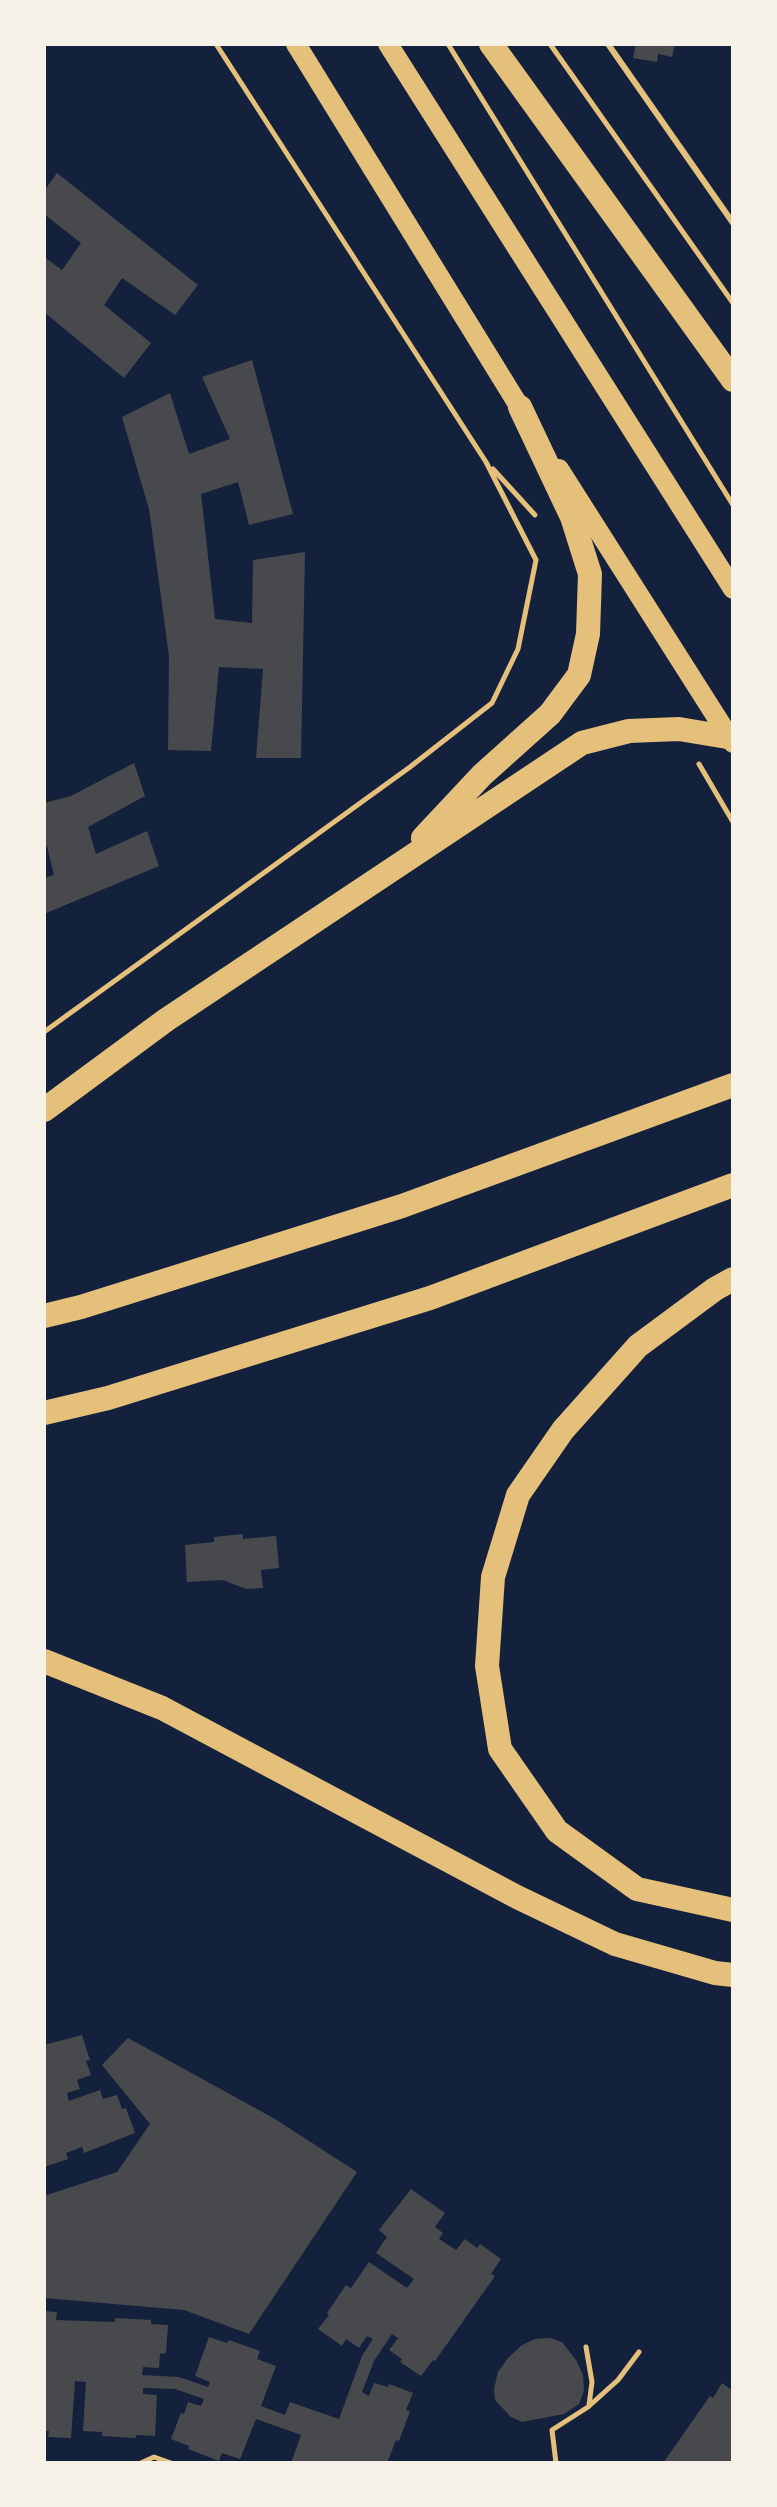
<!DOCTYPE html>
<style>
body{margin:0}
#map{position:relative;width:777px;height:2507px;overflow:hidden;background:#14213d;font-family:Jost,sans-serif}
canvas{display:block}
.frame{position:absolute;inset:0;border:46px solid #f6f1e7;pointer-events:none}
</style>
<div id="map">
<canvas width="777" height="2507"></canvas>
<div class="frame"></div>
</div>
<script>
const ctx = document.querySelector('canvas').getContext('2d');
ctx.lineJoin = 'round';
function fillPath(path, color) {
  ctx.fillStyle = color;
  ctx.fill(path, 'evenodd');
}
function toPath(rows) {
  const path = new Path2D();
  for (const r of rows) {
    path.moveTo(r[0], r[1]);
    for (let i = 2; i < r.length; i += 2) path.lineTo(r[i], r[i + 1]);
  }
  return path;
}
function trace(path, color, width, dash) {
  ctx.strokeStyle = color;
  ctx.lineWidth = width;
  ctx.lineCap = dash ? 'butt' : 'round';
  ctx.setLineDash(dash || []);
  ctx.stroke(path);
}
const building = toPath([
 [636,44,675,44,672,57,658,54,657,62,633,58],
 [57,173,198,285,175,315,122,278,104,305,151,343,124,378,44,312,44,257,62,270,81,243,44,214,44,191],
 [252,360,293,514,249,525,238,482,201,494,215,619,252,623,253,560,305,552,301,758,256,758,263,669,219,667,211,751,168,750,169,656,149,509,122,417,170,393,189,454,230,439,202,377],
 [134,763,145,796,88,827,96,854,147,831,159,866,44,914,44,878,54,875,47,846,44,847,44,803,71,796],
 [243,1534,243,1539,276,1536,279,1568,261,1570,263,1588,246,1589,223,1580,187,1582,185,1545,214,1542,214,1537],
 [82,2035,90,2060,86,2061,91,2075,77,2080,80,2089,67,2093,69,2101,100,2090,103,2099,117,2095,122,2109,126,2108,135,2133,84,2153,82,2147,66,2153,68,2159,44,2167,44,2045],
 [128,2038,275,2119,357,2172,249,2334,184,2310,44,2298,44,2196,117,2172,150,2124,102,2065],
 [411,2189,445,2213,435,2227,443,2233,439,2239,456,2250,465,2239,477,2248,480,2244,501,2259,491,2274,495,2276,435,2361,433,2360,421,2376,400,2362,402,2359,389,2350,398,2338,392,2334,374,2361,362,2392,369,2396,374,2383,388,2387,389,2384,413,2393,406,2410,410,2411,399,2441,396,2440,387,2463,291,2463,301,2435,256,2419,240,2459,222,2453,219,2461,188,2449,189,2446,171,2439,181,2413,184,2414,188,2402,201,2406,204,2399,175,2389,143,2388,143,2394,157,2395,155,2436,136,2435,136,2438,102,2436,102,2432,83,2431,86,2382,75,2381,71,2438,48,2437,49,2431,44,2431,44,2311,57,2312,56,2320,115,2322,115,2318,151,2320,151,2324,168,2325,166,2353,160,2354,159,2368,143,2367,142,2375,179,2377,208,2387,210,2382,195,2376,209,2337,227,2343,229,2340,260,2351,257,2359,276,2366,261,2406,285,2415,290,2402,339,2419,362,2356,373,2339,367,2336,359,2348,346,2339,342,2346,318,2329,329,2315,327,2313,346,2285,351,2288,369,2262,407,2288,414,2279,376,2253,387,2237,379,2230],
 [550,2338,562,2342,576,2360,583,2375,584,2391,579,2404,564,2414,522,2422,511,2417,495,2400,494,2389,498,2372,508,2358,522,2345,535,2339],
 [722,2383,733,2391,733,2463,663,2463,710,2396,713,2398]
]);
const path = toPath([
 [216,44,486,462],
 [448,44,733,505],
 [550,44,733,303],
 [493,469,535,515],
 [699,764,733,822],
 [44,1032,410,767,492,703,518,649,536,560,486,462],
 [586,2347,592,2382,589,2405],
 [141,2463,154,2457,171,2463],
 [556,2463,552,2430,588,2407,618,2380,639,2352]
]);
const service = toPath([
 [608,44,733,223]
]);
const primary = toPath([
 [296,44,527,419],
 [388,44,733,589],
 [559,469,733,743]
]);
const motorway = toPath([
 [491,44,733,380],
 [423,838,482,775,550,714,579,675,588,634,590,574,572,517,520,407],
 [44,1110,166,1020,582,743,629,731,679,729,733,738],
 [733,1279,715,1289,638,1346,563,1430,518,1495,493,1577,487,1666,500,1749,557,1831,637,1889,733,1910],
 [44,1316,81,1307,402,1206,733,1085],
 [44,1413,108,1398,430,1298,733,1185],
 [44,1661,162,1708,517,1897,615,1944,715,1973,733,1975]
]);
fillPath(building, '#48494c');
trace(path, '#e5c07b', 5);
trace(service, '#e5c07b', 6);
trace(primary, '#e5c07b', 20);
trace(motorway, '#e5c07b', 24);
</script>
